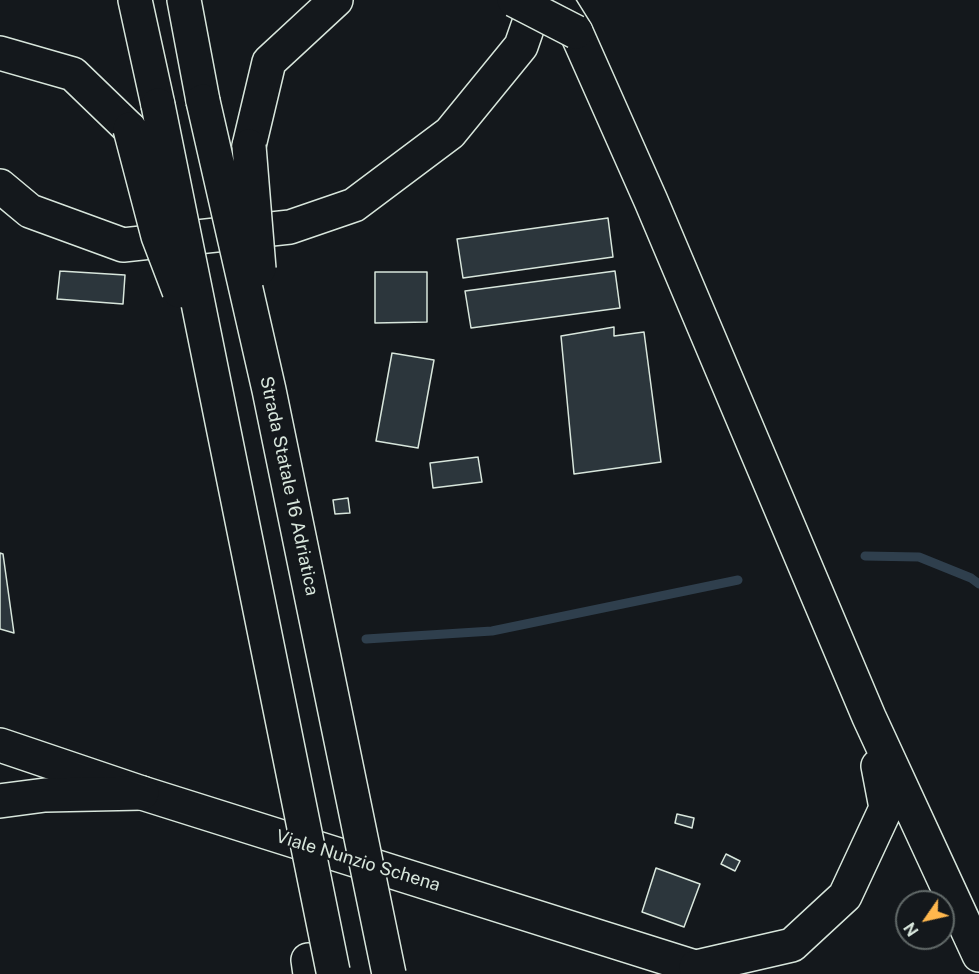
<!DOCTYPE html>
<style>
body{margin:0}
#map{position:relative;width:979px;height:974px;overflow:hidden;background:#14181c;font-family:"Public Sans",sans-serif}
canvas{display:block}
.north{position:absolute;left:895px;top:890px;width:60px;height:60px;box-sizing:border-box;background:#14181c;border:2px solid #626a69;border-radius:50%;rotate:236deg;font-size:16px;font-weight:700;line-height:24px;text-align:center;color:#d8e6dc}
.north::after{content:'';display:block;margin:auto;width:21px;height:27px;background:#ffb74d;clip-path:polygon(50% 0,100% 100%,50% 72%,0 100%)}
</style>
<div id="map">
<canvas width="979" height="974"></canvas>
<div class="north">N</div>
</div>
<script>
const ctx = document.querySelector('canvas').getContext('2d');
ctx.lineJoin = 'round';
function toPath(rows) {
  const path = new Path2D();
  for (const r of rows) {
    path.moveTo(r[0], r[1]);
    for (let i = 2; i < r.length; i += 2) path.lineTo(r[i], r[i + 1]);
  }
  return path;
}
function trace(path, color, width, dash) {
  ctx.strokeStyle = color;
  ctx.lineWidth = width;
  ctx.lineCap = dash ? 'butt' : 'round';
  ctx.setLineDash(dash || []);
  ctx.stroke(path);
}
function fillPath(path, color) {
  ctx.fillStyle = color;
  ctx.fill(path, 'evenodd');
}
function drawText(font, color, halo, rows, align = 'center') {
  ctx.font = font + ' "Public Sans",sans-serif';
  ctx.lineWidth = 4.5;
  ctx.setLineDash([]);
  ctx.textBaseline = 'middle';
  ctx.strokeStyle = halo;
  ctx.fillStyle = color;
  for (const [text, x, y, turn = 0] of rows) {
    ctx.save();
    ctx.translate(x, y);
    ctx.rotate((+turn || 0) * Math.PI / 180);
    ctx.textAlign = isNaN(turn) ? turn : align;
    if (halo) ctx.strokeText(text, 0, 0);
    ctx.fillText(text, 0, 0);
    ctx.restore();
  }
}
const stream = toPath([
 [865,556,919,557,971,578,979,584],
 [366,639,492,631,738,580]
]);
const building = toPath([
 [608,218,613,257,463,278,457,239,608,218],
 [60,271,125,275,123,304,57,299,60,271],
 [615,271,620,308,471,328,465,291,615,271],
 [375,272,427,272,427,322,375,323,375,272],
 [614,327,614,336,644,332,661,462,574,474,561,336,614,327],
 [392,353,434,360,418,448,376,441,392,353],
 [478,457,482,482,433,488,430,463,478,457],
 [348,498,350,513,335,514,333,500,348,498],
 [0,553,3,554,14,633,0,629,0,553],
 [677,814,694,818,692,828,675,823,677,814],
 [726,854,740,861,735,871,721,864,726,854],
 [656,868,700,884,684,927,642,912,656,868]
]);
const minor = toPath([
 [0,186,30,211,123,245,290,227,354,205,450,133,521,46,537,0],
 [0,745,142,793,717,974]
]);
const highway = toPath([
 [135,0,158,105],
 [184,0,203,101],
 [556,0,576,32,651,201,869,717,979,955],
 [0,53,73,74,130,129],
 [249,146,269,62,336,0],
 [0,801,45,795,142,793],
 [308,960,310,974],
 [696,967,792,945,845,896,886,808,878,766]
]);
const highwayBridge = toPath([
 [514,0,576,32],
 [203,101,269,390,389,974],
 [158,105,333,971],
 [130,129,158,236,179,291],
 [249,146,259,269]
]);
const streetNames = [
 ["Strada Statale 16 Adriatica",289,486,78],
 ["Viale Nunzio Schena",358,861,17]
];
trace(stream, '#2f3f4d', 9);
fillPath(building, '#2c363c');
trace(building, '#d8e6dc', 1.5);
trace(minor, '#d8e6dc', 36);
trace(highway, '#d8e6dc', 36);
trace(minor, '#14181c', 33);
trace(highway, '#14181c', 33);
trace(highwayBridge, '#d8e6dc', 36, []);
trace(highwayBridge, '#14181c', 33);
drawText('18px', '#d8e6dc', '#14181c', streetNames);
</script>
